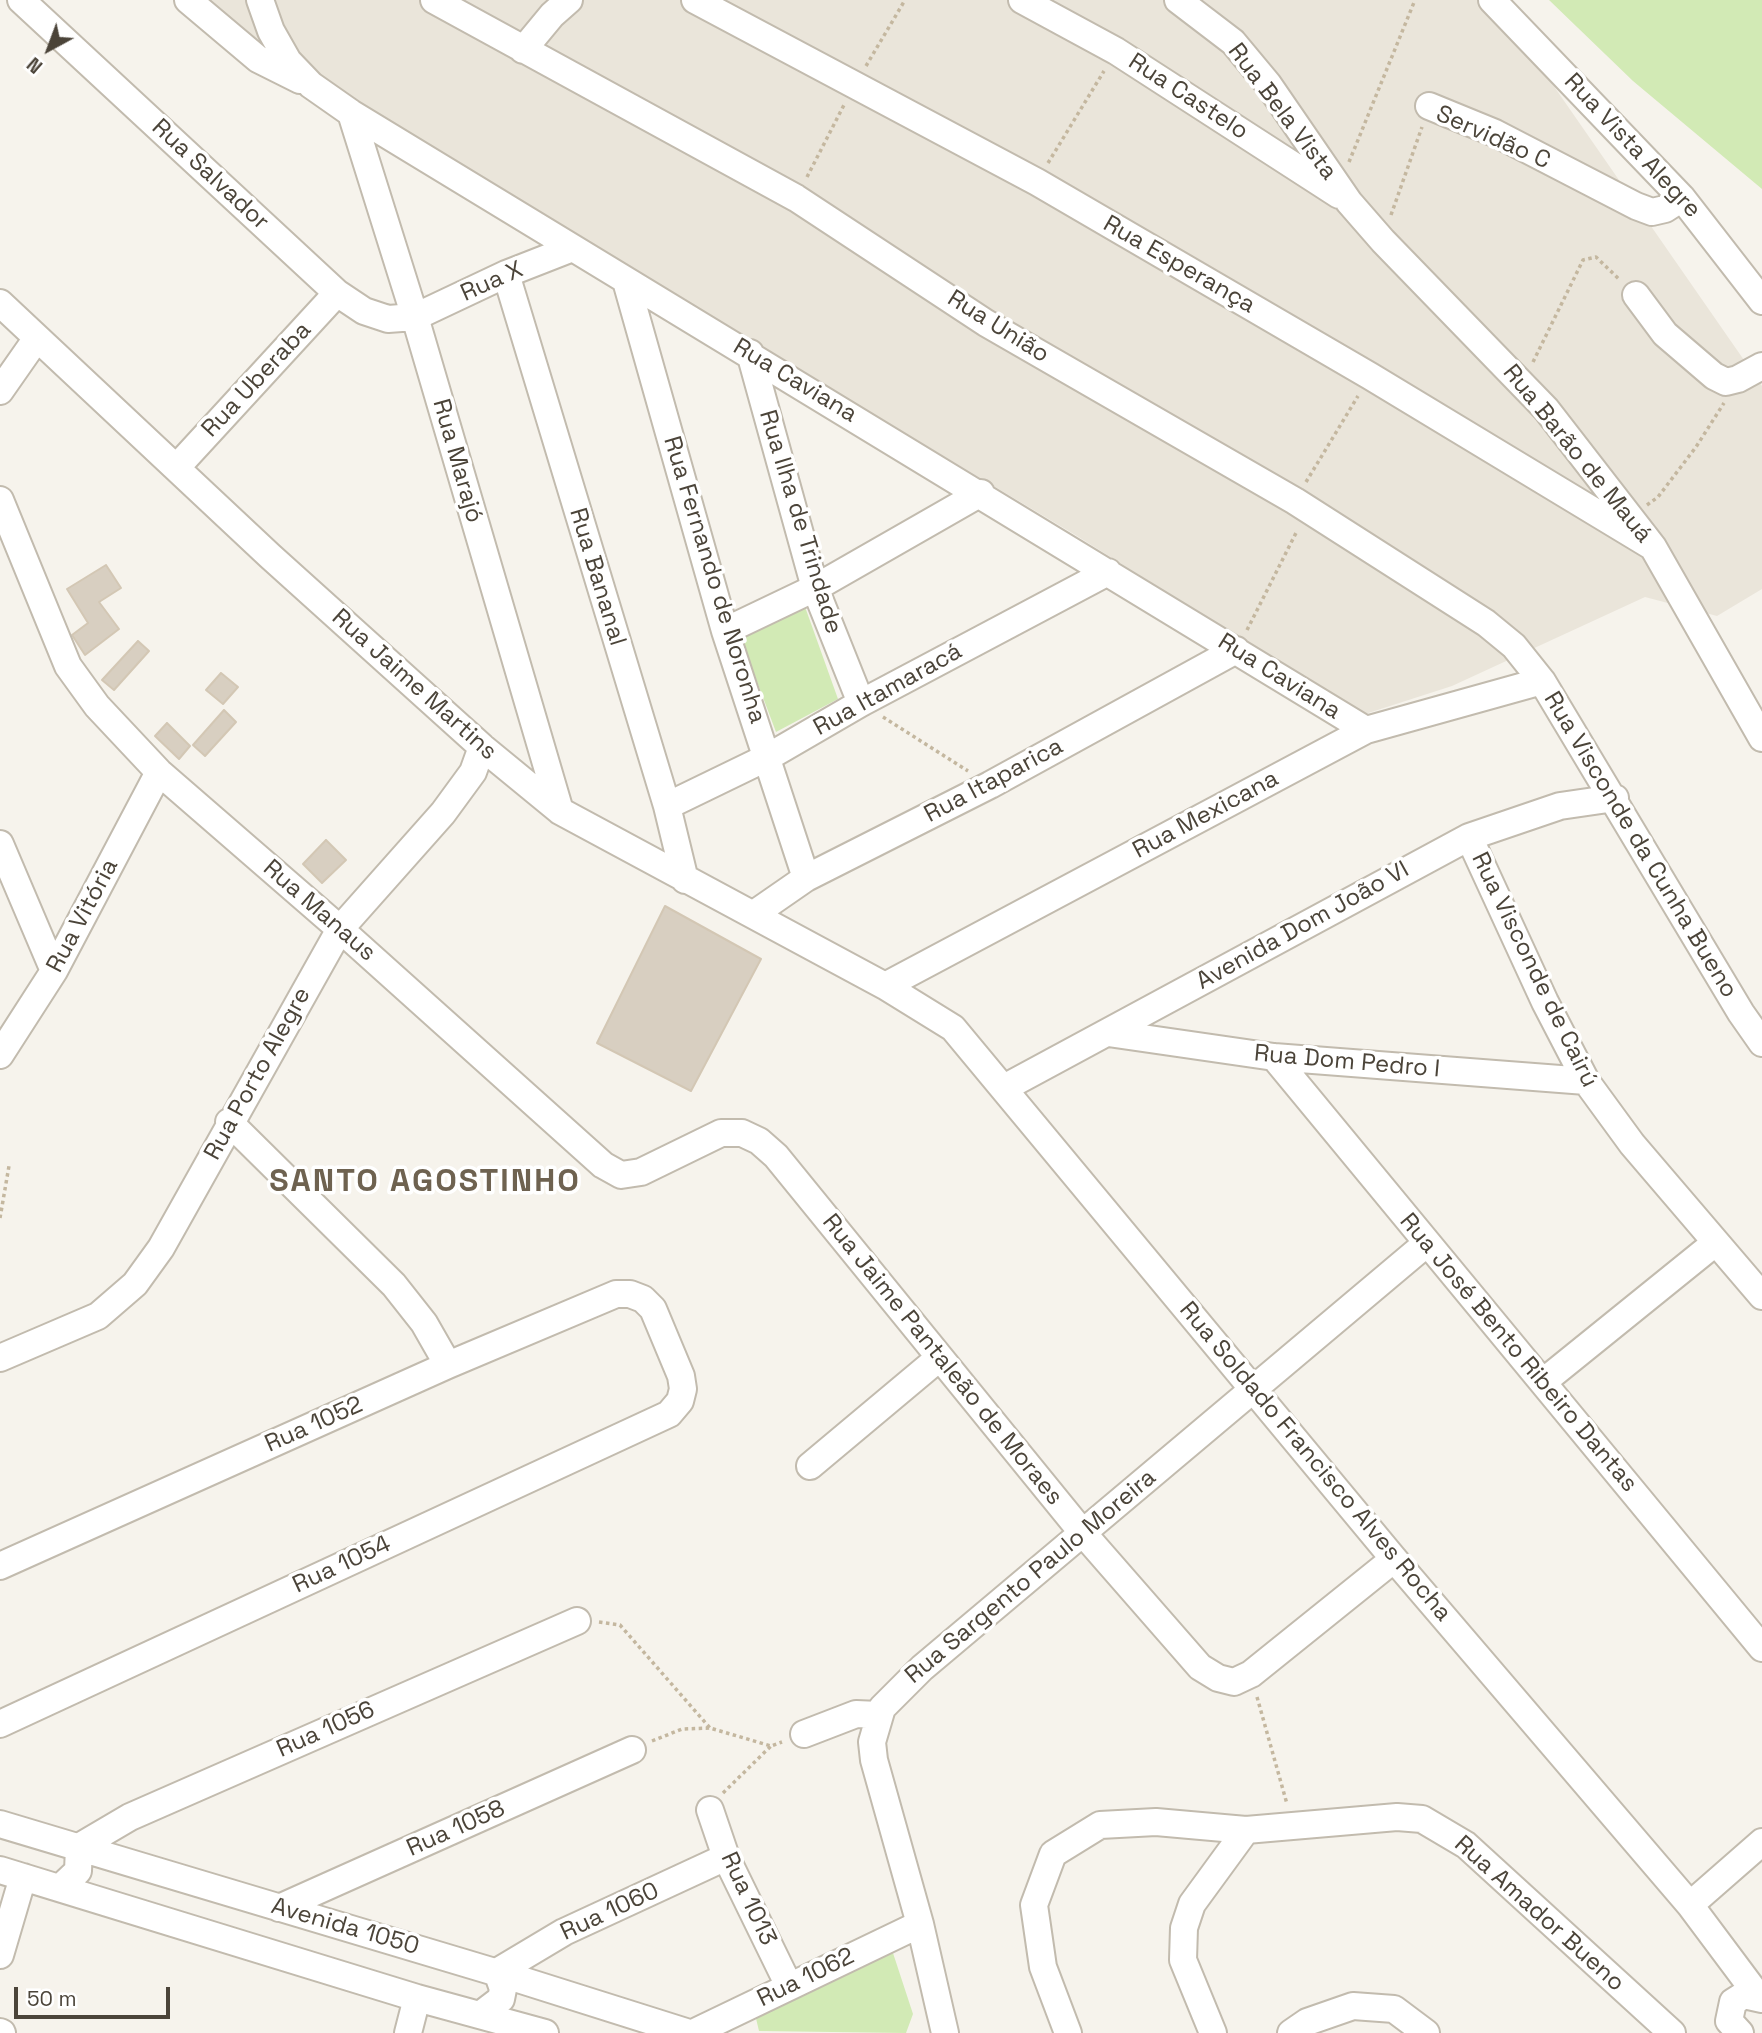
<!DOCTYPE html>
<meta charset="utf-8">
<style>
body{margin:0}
#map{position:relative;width:1762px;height:2033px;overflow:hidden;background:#f6f3ec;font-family:"Space Grotesk",sans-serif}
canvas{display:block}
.north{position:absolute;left:14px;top:14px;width:70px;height:70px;-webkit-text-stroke:5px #fff;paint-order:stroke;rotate:221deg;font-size:19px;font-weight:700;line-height:28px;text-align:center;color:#4b4439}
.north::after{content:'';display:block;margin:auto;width:24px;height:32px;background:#4b4439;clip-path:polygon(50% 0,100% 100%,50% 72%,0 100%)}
.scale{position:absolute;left:14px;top:1987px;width:156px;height:32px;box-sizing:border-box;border:4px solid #4b4439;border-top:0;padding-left:9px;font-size:21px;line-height:24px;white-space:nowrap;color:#4b4439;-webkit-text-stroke:5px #fff;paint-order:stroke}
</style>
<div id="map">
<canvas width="1762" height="2033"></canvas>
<div class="north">N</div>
<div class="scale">50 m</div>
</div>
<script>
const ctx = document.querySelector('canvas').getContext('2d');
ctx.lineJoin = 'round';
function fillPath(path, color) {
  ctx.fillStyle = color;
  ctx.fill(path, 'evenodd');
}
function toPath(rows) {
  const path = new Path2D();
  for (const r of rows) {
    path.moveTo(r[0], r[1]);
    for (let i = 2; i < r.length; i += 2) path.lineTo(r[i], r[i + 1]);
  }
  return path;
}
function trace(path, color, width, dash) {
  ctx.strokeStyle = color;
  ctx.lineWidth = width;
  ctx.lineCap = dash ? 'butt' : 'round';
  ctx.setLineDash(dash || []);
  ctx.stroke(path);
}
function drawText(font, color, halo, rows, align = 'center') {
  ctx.font = font + ' "Space Grotesk",sans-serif';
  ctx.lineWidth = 7;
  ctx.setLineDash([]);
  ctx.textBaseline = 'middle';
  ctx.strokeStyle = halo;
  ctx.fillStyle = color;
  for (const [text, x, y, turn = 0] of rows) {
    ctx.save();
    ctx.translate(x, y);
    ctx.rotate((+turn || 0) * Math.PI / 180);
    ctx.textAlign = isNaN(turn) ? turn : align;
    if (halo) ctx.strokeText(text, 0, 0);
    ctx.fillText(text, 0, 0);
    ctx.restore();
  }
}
const residential = toPath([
 [205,0,1494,0,1762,386,1762,589,1717,616,1645,597,1452,686,1362,715,1077,536,495,187,227,20]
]);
const green = toPath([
 [1549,0,1762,0,1762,189,1633,81],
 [804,604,838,699,776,732,741,639],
 [893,1953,913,2014,906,2033,759,2031,754,2010]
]);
const building = toPath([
 [106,565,121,588,99,602,119,629,85,655,72,635,88,623,67,589,106,565],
 [138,641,149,651,114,690,102,680,138,641],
 [221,673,238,687,223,704,206,690,221,673],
 [224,710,236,722,205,756,193,745,224,710],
 [167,723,190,746,179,759,155,736,167,723],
 [326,840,346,860,322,883,303,864,326,840],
 [665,906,761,959,691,1091,597,1043,665,906]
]);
const path = toPath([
 [866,66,905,0],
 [1349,162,1415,0],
 [1048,163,1104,71],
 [807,177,845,103],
 [1391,215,1422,127],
 [1533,362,1583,260,1596,257,1620,280],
 [1306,482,1358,396],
 [1647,505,1658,497,1696,447,1724,403],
 [1247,630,1297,531],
 [883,717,968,771],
 [0,1218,9,1166],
 [599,1622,620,1625,710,1728],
 [1257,1697,1287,1804],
 [652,1741,682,1729,710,1728,771,1746,782,1742],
 [723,1793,771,1746]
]);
const minor = toPath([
 [21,0,337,293,364,311,388,319,415,317,506,274,570,249],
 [188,0,258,59,300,80],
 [260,0,271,31,288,61,311,85,351,113,1366,730],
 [434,0,796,198,986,323,1295,501,1486,623,1514,646,1542,681,1741,1013,1762,1043],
 [695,0,1037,182,1370,376,1653,547],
 [1022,0,1116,51,1339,195],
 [1178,0,1233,42,1268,84,1349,202,1383,241,1546,409,1653,547,1762,738],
 [1492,0,1682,198,1762,301],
 [523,50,552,15,569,0],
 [1429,106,1495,133,1636,206,1652,212,1665,209,1682,198],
 [351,113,415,317,560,811],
 [506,274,667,806,685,880],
 [626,281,725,631,806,878],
 [1636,295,1665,334,1714,376,1726,382,1738,379,1762,366],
 [0,303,270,556,482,747,560,811,885,986,953,1028,1394,1559,1690,1905,1758,1996],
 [750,353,815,588,861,703],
 [0,391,37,338],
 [177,467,337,293],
 [0,500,68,666,97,706,159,772,340,929,603,1165,621,1175,641,1172,721,1133,742,1133,759,1141,776,1156,1082,1532,1200,1667,1218,1678,1234,1682,1251,1674,1394,1559],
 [725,631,815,588,981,493],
 [667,806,768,757,861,703,1108,572],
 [1469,837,1545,1002,1586,1081,1632,1144,1762,1296],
 [0,844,54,971],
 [754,914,806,878,990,785,1236,650],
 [885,986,1366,730,1542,681],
 [1108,1033,1274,1057,1586,1081],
 [0,1055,54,971,159,772],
 [1274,1057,1762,1648],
 [1004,1088,1469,837,1560,806,1615,798],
 [229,1122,394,1285,424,1323,448,1365],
 [0,1358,98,1316,135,1284,161,1248,340,929,443,813,473,772,482,747],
 [1543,1382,1715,1243],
 [810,1466,939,1358],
 [0,1566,448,1365,616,1294,630,1294,643,1299,653,1309,681,1376,683,1389,680,1401,669,1414,0,1724],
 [804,1734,856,1714,879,1715],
 [710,1810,726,1857,789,1986],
 [0,1824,518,1979,689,2033],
 [0,1870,417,1998,545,2033],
 [60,1888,78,1871,79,1847,130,1817,577,1621],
 [1690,1905,1762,1842],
 [279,1908,632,1750],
 [0,1955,23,1877],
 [480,2015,501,1999,503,1989,497,1972,564,1932,726,1857],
 [0,2032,2,2033],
 [408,2033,417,1998],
 [693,2033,920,1924],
 [945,2033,920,1924,874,1760,872,1742,882,1708,922,1668,1427,1243],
 [1068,2033,1043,1967,1034,1905,1053,1854,1100,1825,1156,1822,1246,1830,1397,1817,1422,1819,1466,1845,1672,2033],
 [1213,2033,1183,1960,1184,1928,1192,1904,1246,1830],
 [1291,2033,1307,2022,1353,2006,1394,2009,1426,2033],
 [1740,2033,1729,2021,1733,2002,1744,1995,1762,1999]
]);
const streetNames = [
 ["Rua Castelo",1188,97,33],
 ["Rua Bela Vista",1282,112,53],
 ["Servidão C",1493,138,24],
 ["Rua Vista Alegre",1632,146,47],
 ["Rua Salvador",210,175,43],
 ["Rua Esperança",1179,265,30],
 ["Rua X",492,282,-24],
 ["Rua União",998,327,32],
 ["Rua Uberaba",257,380,-47],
 ["Rua Caviana",795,381,31],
 ["Rua Barão de Mauá",1577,454,51],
 ["Rua Marajó",457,461,74],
 ["Rua Ilha de Trindade",800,522,73],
 ["Rua Bananal",597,577,73],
 ["Rua Fernando de Noronha",714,580,73],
 ["Rua Caviana",1279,677,32],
 ["Rua Jaime Martins",414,685,42],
 ["Rua Itamaracá",888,690,-29],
 ["Rua Itaparica",994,781,-28],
 ["Rua Mexicana",1206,815,-28],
 ["Rua Visconde da Cunha Bueno",1640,845,59],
 ["Rua Manaus",319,911,41],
 ["Rua Vitória",83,916,-62],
 ["Avenida Dom João VI",1303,926,-29],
 ["Rua Visconde de Cairú",1534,970,64],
 ["Rua Dom Pedro I",1347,1062,5],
 ["Rua Porto Alegre",258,1074,-61],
 ["Rua José Bento Ribeiro Dantas",1518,1353,50],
 ["Rua Jaime Pantaleão de Moraes",942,1360,51],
 ["Rua 1052",314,1425,-24],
 ["Rua Soldado Francisco Alves Rocha",1315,1462,50],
 ["Rua 1054",342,1565,-25],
 ["Rua Sargento Paulo Moreira",1031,1577,-40],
 ["Rua 1056",326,1730,-24],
 ["Rua 1058",456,1829,-24],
 ["Rua 1013",748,1899,65],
 ["Rua 1060",610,1912,-25],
 ["Rua Amador Bueno",1539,1914,42],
 ["Avenida 1050",345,1927,16],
 ["Rua 1062",806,1978,-26]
];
const districtNames = [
 ["SANTO AGOSTINHO",425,1182]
];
fillPath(residential, '#eae5da');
fillPath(green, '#d2eab5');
fillPath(building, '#d8cfc1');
trace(building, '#d3c7b4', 2);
trace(minor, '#c2bbae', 30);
trace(path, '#c4b79f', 3.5, [3.5, 3.5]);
trace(minor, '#fff', 26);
drawText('24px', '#4b4439', '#fff', streetNames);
ctx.letterSpacing = '2px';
drawText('bold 32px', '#6e6250', '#fff', districtNames);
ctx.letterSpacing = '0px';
</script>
